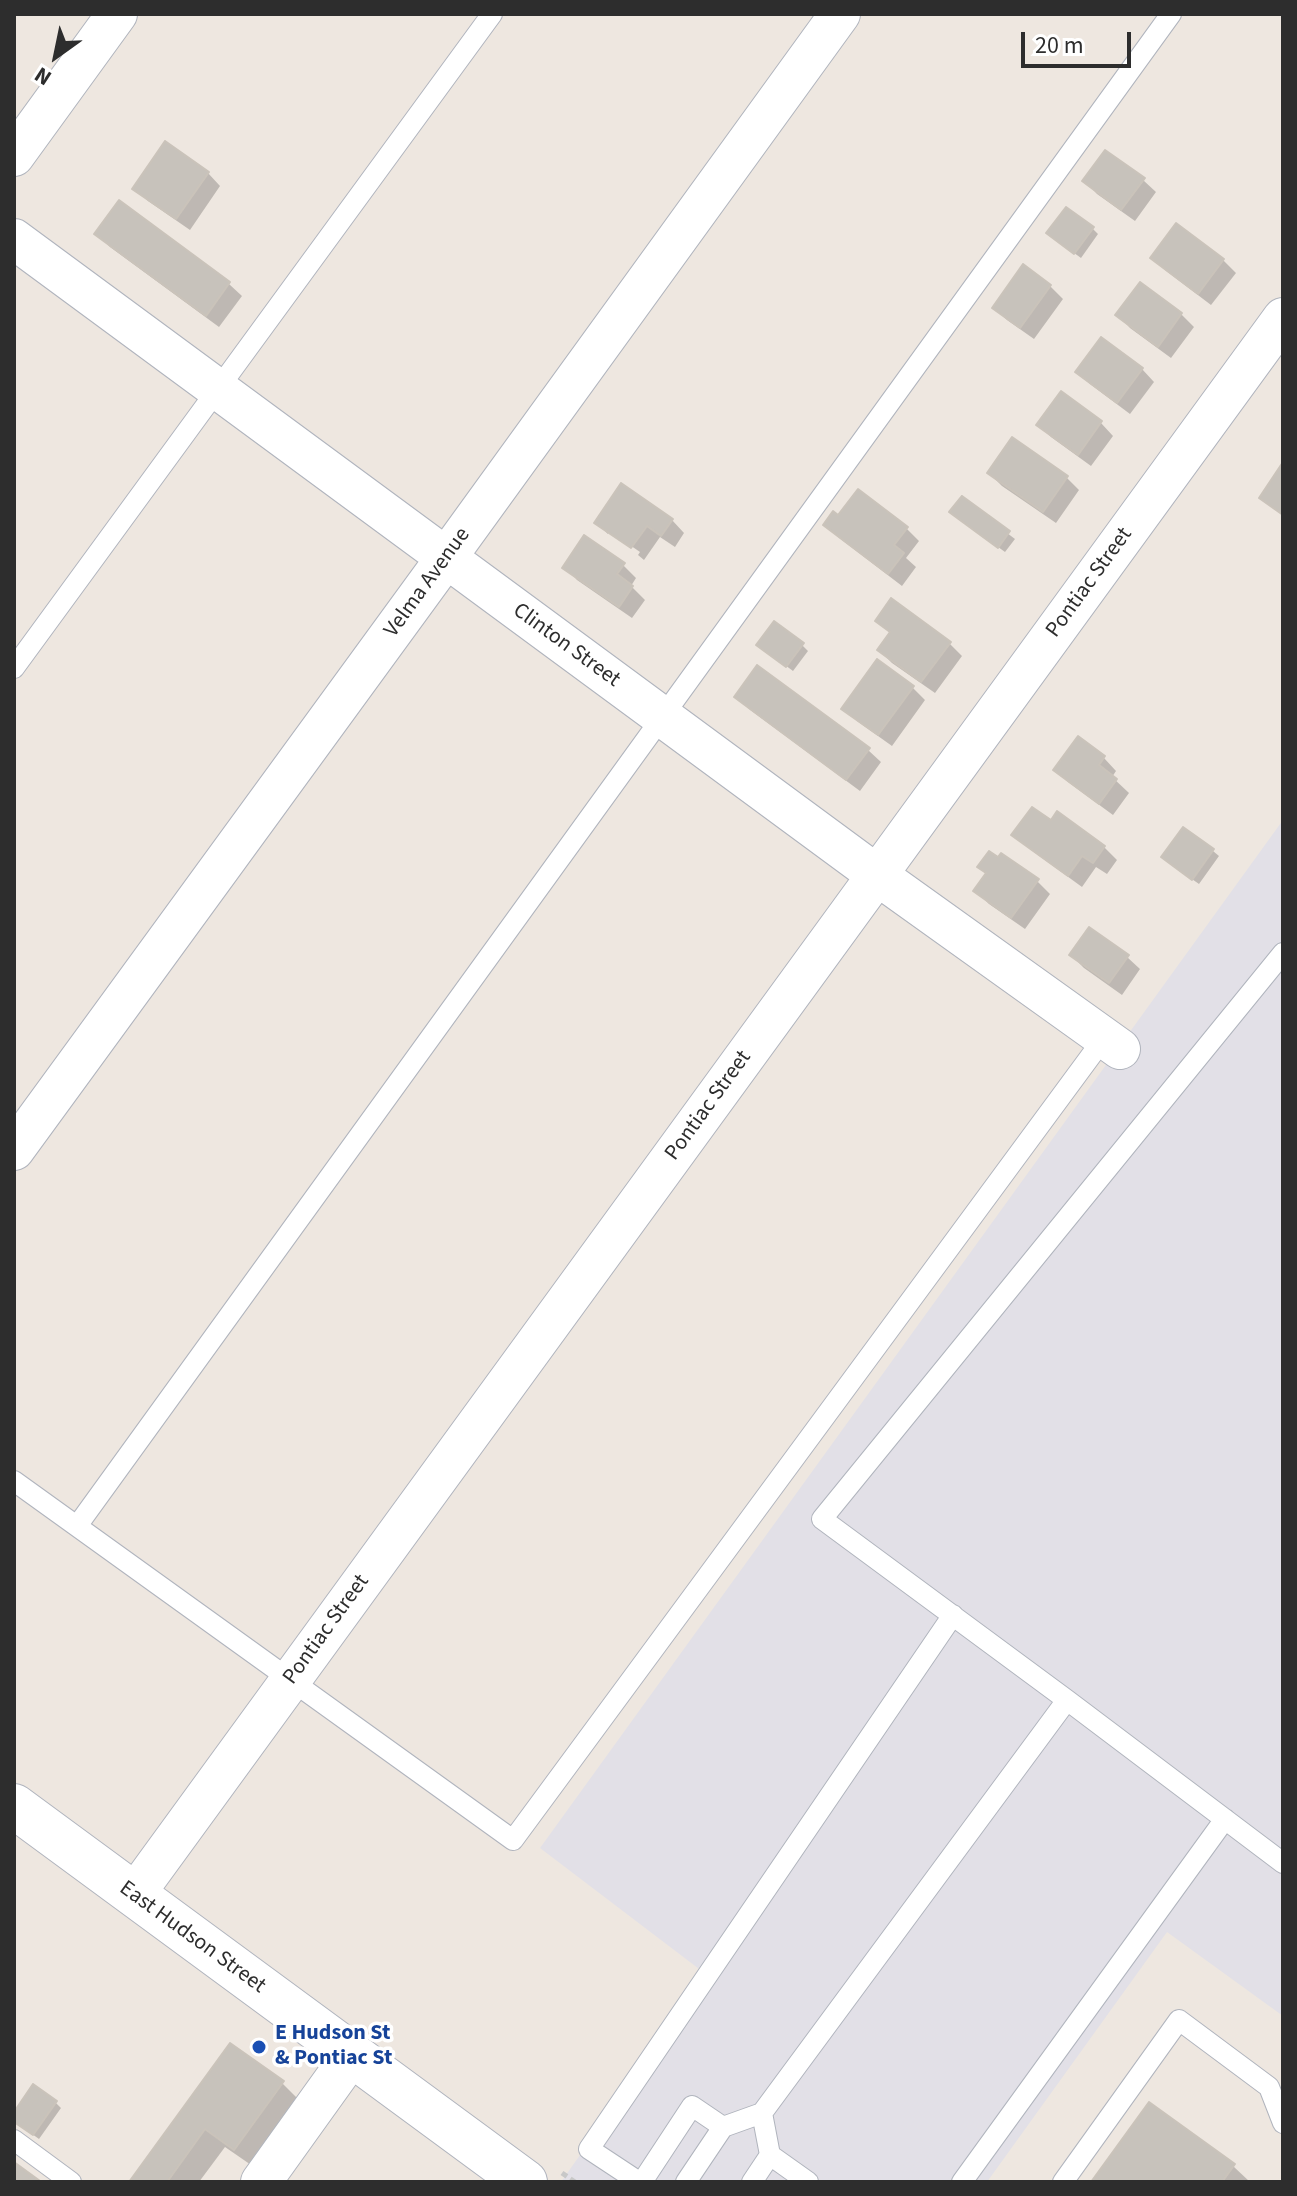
<!DOCTYPE html>
<style>
body{margin:0}
#map{position:relative;width:1297px;height:2196px;overflow:hidden;background:#eee7e0;font-family:"Source Sans 3",sans-serif}
canvas{display:block}
.frame{position:absolute;inset:0;border:16px solid #2d2d2d;pointer-events:none}
.north{position:absolute;left:16px;top:16px;width:80px;height:80px;-webkit-text-stroke:6px #fff;paint-order:stroke;rotate:213deg;font-size:22px;font-weight:700;line-height:32px;text-align:center;color:#2d2d2d}
.north::after{content:'';display:block;margin:auto;width:28px;height:36px;background:#2d2d2d;clip-path:polygon(50% 0,100% 100%,50% 72%,0 100%)}
.scale{position:absolute;left:1021px;top:32px;width:110px;height:36px;box-sizing:border-box;border:4px solid #2d2d2d;border-top:0;padding-left:10px;font-size:24px;line-height:28px;white-space:nowrap;color:#2d2d2d;-webkit-text-stroke:6px #fff;paint-order:stroke}
</style>
<div id="map">
<canvas width="1297" height="2196"></canvas>
<div class="frame"></div>
<div class="north">N</div>
<div class="scale">20 m</div>
</div>
<script>
const ctx = document.querySelector('canvas').getContext('2d');
ctx.lineJoin = 'round';
function fillPath(path, color) {
  ctx.fillStyle = color;
  ctx.fill(path, 'evenodd');
}
function toPath(rows) {
  const path = new Path2D();
  for (const r of rows) {
    path.moveTo(r[0], r[1]);
    for (let i = 2; i < r.length; i += 2) path.lineTo(r[i], r[i + 1]);
  }
  return path;
}
function trace(path, color, width, dash) {
  ctx.strokeStyle = color;
  ctx.lineWidth = width;
  ctx.lineCap = dash ? 'butt' : 'round';
  ctx.setLineDash(dash || []);
  ctx.stroke(path);
}
function drawText(font, color, halo, rows, align = 'center') {
  ctx.font = font + ' "Source Sans 3",sans-serif';
  ctx.lineWidth = 7;
  ctx.setLineDash([]);
  ctx.textBaseline = 'middle';
  ctx.strokeStyle = halo;
  ctx.fillStyle = color;
  for (const [text, x, y, turn = 0] of rows) {
    ctx.save();
    ctx.translate(x, y);
    ctx.rotate((+turn || 0) * Math.PI / 180);
    ctx.textAlign = isNaN(turn) ? turn : align;
    if (halo) ctx.strokeText(text, 0, 0);
    ctx.fillText(text, 0, 0);
    ctx.restore();
  }
}
const industrial = toPath([
 [1283,820,1283,2016,1167,1932,987,2182,561,2182,707,1975,540,1848]
]);
const shadow = toPath([
 [208,173,220,186,190,230,148,201,135,188],
 [1143,180,1156,192,1135,221,1097,194,1085,181],
 [120,203,229,284,242,296,219,327,110,247,97,234],
 [1093,229,1098,234,1081,258,1055,239],
 [1152,257,1223,260,1236,273,1211,305,1165,270],
 [1023,267,1050,286,1063,299,1034,339,1007,320,994,308],
 [1141,285,1181,314,1194,327,1171,358,1130,328,1118,315],
 [1142,369,1154,382,1130,414,1090,384,1077,372],
 [1101,423,1113,436,1091,466,1051,437,1038,424],
 [989,473,1066,477,1079,490,1056,523,1002,486],
 [962,499,1015,539,1005,552,958,518],
 [838,518,907,529,919,541,906,558,916,567,902,586,838,537,825,524],
 [672,520,684,533,675,547,660,537,644,560,638,555,640,552,608,530,608,534,596,523],
 [623,565,636,578,631,586,645,600,632,618,577,580,565,567],
 [878,621,949,643,962,656,935,693,892,663,879,650,891,634],
 [802,645,808,651,793,671,765,650],
 [912,687,925,700,892,746,857,721,844,708],
 [736,696,868,750,881,762,860,791,749,709],
 [1104,758,1116,771,1112,777,1129,793,1113,815,1068,782,1055,770],
 [1058,814,1104,847,1117,860,1107,874,1096,867,1082,887,1027,847,1014,835,1051,823],
 [1213,851,1219,856,1199,884,1169,863],
 [987,874,1037,881,1050,894,1025,929,989,904,976,891],
 [1071,955,1127,957,1140,969,1122,995,1084,968],
 [230,2045,282,2083,301,2102,254,2167,225,2147,199,2182,131,2182],
 [55,2102,61,2108,39,2139,14,2121,14,2115],
 [1233,2166,1250,2182,1093,2182]
]);
const building = toPath([
 [165,141,209,172,176,219,132,189,165,141],
 [1105,150,1145,178,1121,210,1082,181,1105,150],
 [119,200,230,282,206,316,94,234,119,200],
 [1066,207,1094,227,1074,254,1046,233,1066,207],
 [1176,223,1224,259,1198,294,1150,258,1176,223],
 [1023,264,1051,285,1020,328,992,308,1023,264],
 [1140,282,1182,313,1158,347,1115,315,1140,282],
 [1101,337,1143,368,1117,403,1075,372,1101,337],
 [1061,391,1102,421,1078,455,1036,425,1061,391],
 [1012,437,1068,476,1043,512,987,473,1012,437],
 [1283,462,1283,515,1259,498,1283,462],
 [621,483,673,519,661,536,647,526,631,548,594,523,621,483],
 [858,489,908,527,894,545,904,553,888,574,823,525,833,511,838,515,858,489],
 [962,496,1010,531,998,548,949,512,962,496],
 [584,535,625,563,617,574,633,586,619,607,562,568,584,535],
 [891,598,951,642,921,682,877,650,890,632,875,621,891,598],
 [774,621,804,643,786,667,756,645,774,621],
 [877,659,914,686,878,735,841,709,877,659],
 [757,665,870,748,846,780,734,697,757,665],
 [1078,736,1105,756,1099,765,1117,779,1099,804,1053,770,1078,736],
 [1032,807,1051,820,1057,811,1105,846,1093,863,1082,856,1068,876,1011,835,1032,807],
 [1183,827,1214,849,1192,880,1161,857,1183,827],
 [989,851,998,857,1001,853,1039,879,1011,918,973,891,986,873,977,867,989,851],
 [1089,927,1129,955,1109,983,1069,955,1089,927],
 [230,2043,284,2081,234,2150,205,2129,167,2182,129,2182,230,2043],
 [33,2084,57,2101,33,2135,14,2122,14,2112,33,2084],
 [1149,2102,1235,2164,1222,2182,1091,2182,1149,2102],
 [14,2162,40,2181,39,2182,14,2182,14,2162]
]);
const path = toPath([
 [562,2173,575,2182]
]);
const lane = toPath([
 [14,668,492,14],
 [1283,953,822,1519,1067,1700,1283,1863],
 [14,1481,513,1840,1104,1038],
 [77,1526,1171,14],
 [762,2113,1067,1700],
 [14,2140,71,2182],
 [770,2155,808,2182],
 [639,2182,589,2149,953,1615],
 [642,2182,692,2106,723,2127],
 [686,2182,723,2127,762,2113,770,2155,752,2182],
 [962,2182,1225,1819],
 [1063,2182,1179,2020,1269,2087,1283,2123]
]);
const street = toPath([
 [14,156,117,14],
 [14,239,877,875,1120,1049],
 [14,1150,446,558,840,14],
 [134,1895,1283,318],
 [261,2182,352,2055]
]);
const secondary = toPath([
 [14,1806,525,2182]
]);
const markers = [
 [259,2047,8,"#1a4fb4"]
];
const streetNames = [
 ["Velma Avenue",428,583,-54],
 ["Pontiac Street",1090,583,-54],
 ["Clinton Street",566,646,36],
 ["Pontiac Street",709,1106,-54],
 ["Pontiac Street",327,1630,-54],
 ["East Hudson Street",192,1938,36]
];
const transitNames = [
 ["E Hudson St",275,2034],
 ["& Pontiac St",275,2059]
];
fillPath(industrial, '#e2e0e7');
fillPath(shadow, '#0003');
fillPath(building, '#c7c2bb');
trace(building, '#cac3ba', 2);
trace(lane, '#b0b4bd', 22);
trace(street, '#b0b4bd', 42);
trace(secondary, '#b0b4bd', 46);
trace(path, '#c8c8c8', 5, [6, 4]);
trace(lane, '#fff', 20);
trace(street, '#fff', 40);
trace(secondary, '#fff', 44);
for (const [x, y, r, color] of markers) {
  const dot = new Path2D();
  dot.arc(x, y, r, 0, 2 * Math.PI);
  ctx.fillStyle = color;
  ctx.fill(dot);
  trace(dot, '#fff', 3);
}
drawText('22px', '#2d2d2d', '#fff', streetNames);
drawText('bold 22px', '#164399', '#fff', transitNames, 'left');
</script>
